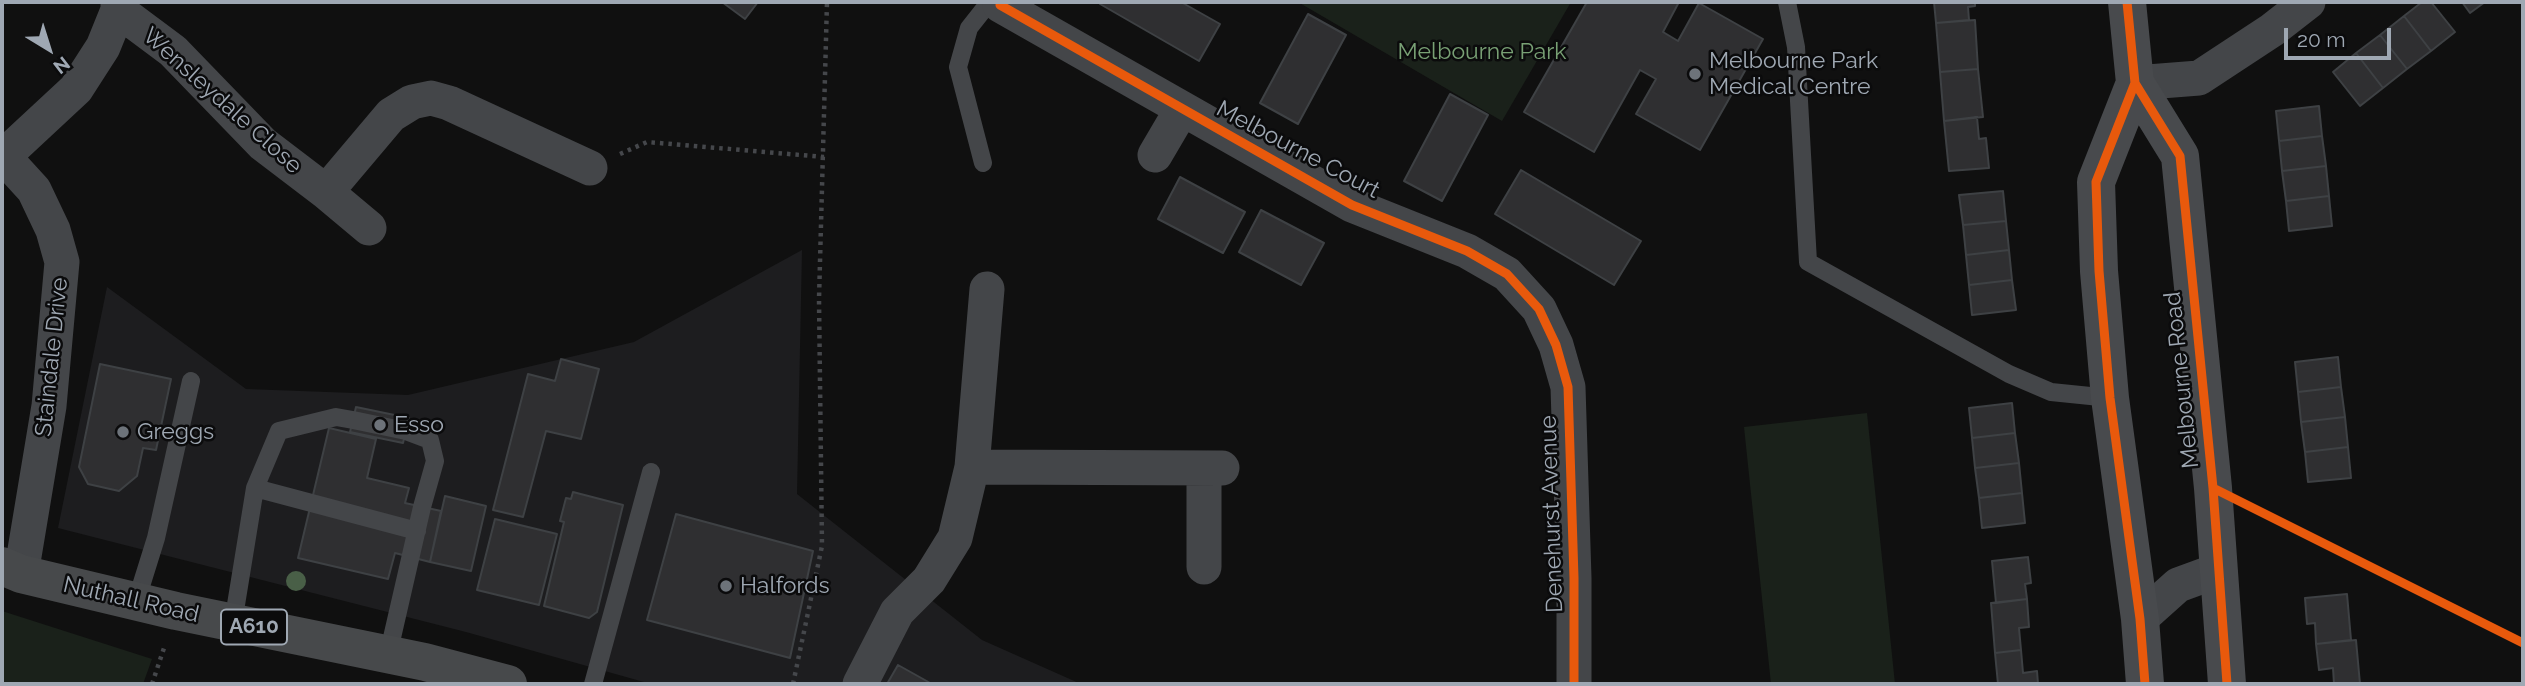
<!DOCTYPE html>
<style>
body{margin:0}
#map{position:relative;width:2525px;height:686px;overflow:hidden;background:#101010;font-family:Raleway,sans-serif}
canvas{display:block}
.frame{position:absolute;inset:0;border:4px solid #9fa8b3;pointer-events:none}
.north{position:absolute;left:14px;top:14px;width:70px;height:70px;-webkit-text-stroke:5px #0b0b0c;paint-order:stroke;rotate:142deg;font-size:19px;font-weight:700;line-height:28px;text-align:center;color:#9fa8b3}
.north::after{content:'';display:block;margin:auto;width:24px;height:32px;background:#9fa8b3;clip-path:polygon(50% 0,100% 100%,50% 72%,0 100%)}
.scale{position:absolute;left:2284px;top:28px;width:107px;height:32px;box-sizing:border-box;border:4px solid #9fa8b3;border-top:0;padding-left:9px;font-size:21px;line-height:24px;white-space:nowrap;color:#9fa8b3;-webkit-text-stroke:5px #0b0b0c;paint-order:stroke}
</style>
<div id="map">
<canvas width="2525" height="686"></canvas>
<div class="frame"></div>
<div class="north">N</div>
<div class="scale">20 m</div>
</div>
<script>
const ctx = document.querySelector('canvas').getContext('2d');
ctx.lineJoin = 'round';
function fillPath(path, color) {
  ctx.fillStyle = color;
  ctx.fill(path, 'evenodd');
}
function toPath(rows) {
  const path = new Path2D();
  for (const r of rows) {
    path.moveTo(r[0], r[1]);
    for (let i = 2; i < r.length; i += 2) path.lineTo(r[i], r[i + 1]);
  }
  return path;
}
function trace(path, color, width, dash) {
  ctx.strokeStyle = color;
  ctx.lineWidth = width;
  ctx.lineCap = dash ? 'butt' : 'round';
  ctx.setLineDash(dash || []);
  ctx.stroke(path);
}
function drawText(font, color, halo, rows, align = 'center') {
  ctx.font = font + ' Raleway,sans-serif';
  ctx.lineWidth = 5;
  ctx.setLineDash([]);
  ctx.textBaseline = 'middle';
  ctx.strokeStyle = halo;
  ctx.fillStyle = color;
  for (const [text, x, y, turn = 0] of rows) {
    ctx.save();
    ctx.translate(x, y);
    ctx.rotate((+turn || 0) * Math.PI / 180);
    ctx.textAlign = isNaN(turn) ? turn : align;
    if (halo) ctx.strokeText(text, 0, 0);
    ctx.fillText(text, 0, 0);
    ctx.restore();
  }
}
const built = toPath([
 [802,250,797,494,982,640,1081,684,651,684,466,632,58,528,107,287,246,389,408,395,634,342]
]);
const green = toPath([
 [1298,2,1571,2,1502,121],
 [1867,413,1895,684,1771,684,1744,427],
 [2,611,152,659,143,684,2,684]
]);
const building = toPath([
 [722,2,758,2,745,19,722,2],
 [1101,2,1181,2,1220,24,1199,61,1100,4,1101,2],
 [1587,2,1679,2,1663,32,1678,41,1699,3,1763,39,1700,150,1636,114,1656,79,1640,70,1594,152,1524,112,1587,2],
 [1934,2,1975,2,1975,6,1968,7,1969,20,1936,23,1934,2],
 [2422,2,2431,2,2455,32,2431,51,2404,16,2422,2],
 [2462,2,2485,2,2470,13,2462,2],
 [1308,14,1346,35,1298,124,1260,103,1308,14],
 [2404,16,2431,51,2407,69,2380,35,2404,16],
 [1975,20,1978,69,1940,72,1936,23,1975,20],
 [2380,35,2407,69,2383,88,2356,53,2380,35],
 [2356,53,2383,88,2360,106,2333,72,2356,53],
 [1978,69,1983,117,1944,121,1940,72,1978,69],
 [1450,94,1488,115,1442,201,1404,181,1450,94],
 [2319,106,2322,136,2279,141,2276,111,2319,106],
 [1977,117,1979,139,1986,138,1989,168,1949,171,1944,121,1977,117],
 [2322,136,2326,166,2282,171,2279,141,2322,136],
 [2326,166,2329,196,2286,201,2282,171,2326,166],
 [1521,170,1641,241,1614,285,1495,214,1521,170],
 [1180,177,1245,212,1223,253,1158,219,1180,177],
 [2003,191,2006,221,1963,225,1959,195,2003,191],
 [2329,196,2332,226,2289,231,2286,201,2329,196],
 [1261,210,1324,243,1301,285,1239,252,1261,210],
 [2006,221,2009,250,1966,255,1963,225,2006,221],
 [2009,250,2012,280,1969,285,1966,255,2009,250],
 [2012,280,2016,310,1972,315,1969,285,2012,280],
 [2338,357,2341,387,2298,392,2295,362,2338,357],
 [561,359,599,369,581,439,546,431,523,517,493,510,528,374,555,381,561,359],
 [100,364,171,379,156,450,143,448,137,476,119,491,88,484,79,467,100,364],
 [2341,387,2345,417,2301,422,2298,392,2341,387],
 [2012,403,2015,433,1972,438,1969,408,2012,403],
 [356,407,409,418,403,443,350,432,356,407],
 [2345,417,2348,447,2305,452,2301,422,2345,417],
 [329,428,376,439,367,478,409,488,405,503,441,511,430,562,395,553,388,579,298,558,329,428],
 [2015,433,2019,463,1975,468,1972,438,2015,433],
 [2348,447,2351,478,2308,482,2305,452,2348,447],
 [2019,463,2022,493,1979,498,1975,468,2019,463],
 [573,492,623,505,597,612,589,618,544,606,564,522,560,521,566,498,571,499,573,492],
 [2022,493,2025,523,1982,528,1979,498,2022,493],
 [445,496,486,506,471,571,430,562,445,496],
 [676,514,813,551,790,658,647,620,676,514],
 [495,519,557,534,539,605,477,590,495,519],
 [2028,557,2031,583,2025,584,2027,599,1996,603,1992,561,2028,557],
 [2347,594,2351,640,2316,644,2315,623,2307,624,2305,598,2347,594],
 [2027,599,2029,627,2019,628,2021,650,1995,653,1991,603,2027,599],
 [2356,640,2360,684,2334,684,2333,668,2319,670,2316,644,2356,640],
 [2021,650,2023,673,2037,671,2038,684,1998,684,1995,653,2021,650],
 [898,665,932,684,887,684,898,665]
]);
const path = toPath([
 [620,154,647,142,824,157],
 [152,684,165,645],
 [793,684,822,546,819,299,827,2]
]);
const lane = toPath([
 [1787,2,1796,47,1808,262,2009,374,2051,392,2110,398],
 [983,163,958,67,969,28,984,9,1000,5],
 [255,488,417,531],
 [136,602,156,538,191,381],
 [233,623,255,488,279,431,336,417,353,420,406,431,430,440,435,461,422,507,388,655],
 [593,684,651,472]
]);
const street = toPath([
 [1000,5,1352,205,1467,251,1507,274,1539,309,1556,345,1568,387,1574,578,1574,684],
 [118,10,173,51,263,144,326,192,391,115,412,102,431,98,449,103,590,168],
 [2135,83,2199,78,2272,30,2308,2],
 [2,155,34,190,53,230,62,262,49,406,21,574],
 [1155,155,1182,109],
 [4,156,76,89,103,47,118,10,118,2],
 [326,192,369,228],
 [972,467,1222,468],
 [1204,567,1204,468],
 [2140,619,2178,585,2219,570],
 [860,684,897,612,929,580,955,538,972,467,987,289]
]);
const secondary = toPath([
 [2127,2,2135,83,2180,156,2213,488,2227,684],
 [2135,83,2096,182,2099,271,2110,398,2140,619,2145,684]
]);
const highway = toPath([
 [2,566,21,574,176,611,425,662,508,684]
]);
const cycleway = toPath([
 [2127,2,2135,83,2180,156,2213,488,2227,684],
 [1000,5,1352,205,1467,251,1507,274,1539,309,1556,345,1568,387,1574,578,1574,684],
 [2135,83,2096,182,2099,271,2110,398,2140,619,2145,684],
 [2213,488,2523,643]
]);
const trees = [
 [296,581]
];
const markers = [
 [1695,74,7,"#6d737a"],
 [380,425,7,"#6d737a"],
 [123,432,7,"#6d737a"],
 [726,586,7,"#6d737a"]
];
const shields = [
 [254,627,66]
];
const shieldNames = [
 ["A610",254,627]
];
const parkNames = [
 ["Melbourne Park",1482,52]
];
const poiNames = [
 ["Melbourne Park",1709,61],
 ["Medical Centre",1709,87],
 ["Esso",394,425],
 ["Greggs",137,432],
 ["Halfords",740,586]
];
const streetNames = [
 ["Wensleydale Close",222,101,42],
 ["Melbourne Court",1298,150,28],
 ["Staindale Drive",52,357,-84],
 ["Melbourne Road",2182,380,-96],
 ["Denehurst Avenue",1552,514,-92],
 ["Nuthall Road",131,600,13]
];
fillPath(built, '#1d1d1f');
fillPath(green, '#1a211a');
fillPath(building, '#2f2f31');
trace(building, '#3e4144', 2);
trace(path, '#45474b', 4.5, [3.5, 5]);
trace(lane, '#444649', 18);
trace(street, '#444649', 35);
trace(secondary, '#484a4d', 38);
trace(highway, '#47494b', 38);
trace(cycleway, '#e8590c', 9);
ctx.fillStyle = '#495f47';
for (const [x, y] of trees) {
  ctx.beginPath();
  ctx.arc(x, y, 10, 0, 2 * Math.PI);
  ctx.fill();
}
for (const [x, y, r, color] of markers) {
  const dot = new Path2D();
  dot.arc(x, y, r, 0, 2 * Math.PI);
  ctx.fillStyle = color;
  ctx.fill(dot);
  trace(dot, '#0b0b0c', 2.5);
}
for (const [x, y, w] of shields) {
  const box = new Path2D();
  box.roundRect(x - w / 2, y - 17.5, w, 35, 5);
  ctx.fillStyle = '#0b0b0c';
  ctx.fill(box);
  trace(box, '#9fa8b3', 2);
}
drawText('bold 21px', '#9fa8b3', null, shieldNames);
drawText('23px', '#78a074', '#0b0b0c', parkNames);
drawText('23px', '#9fa8b3', '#0b0b0c', poiNames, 'left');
drawText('23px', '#9fa8b3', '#0b0b0c', streetNames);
</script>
